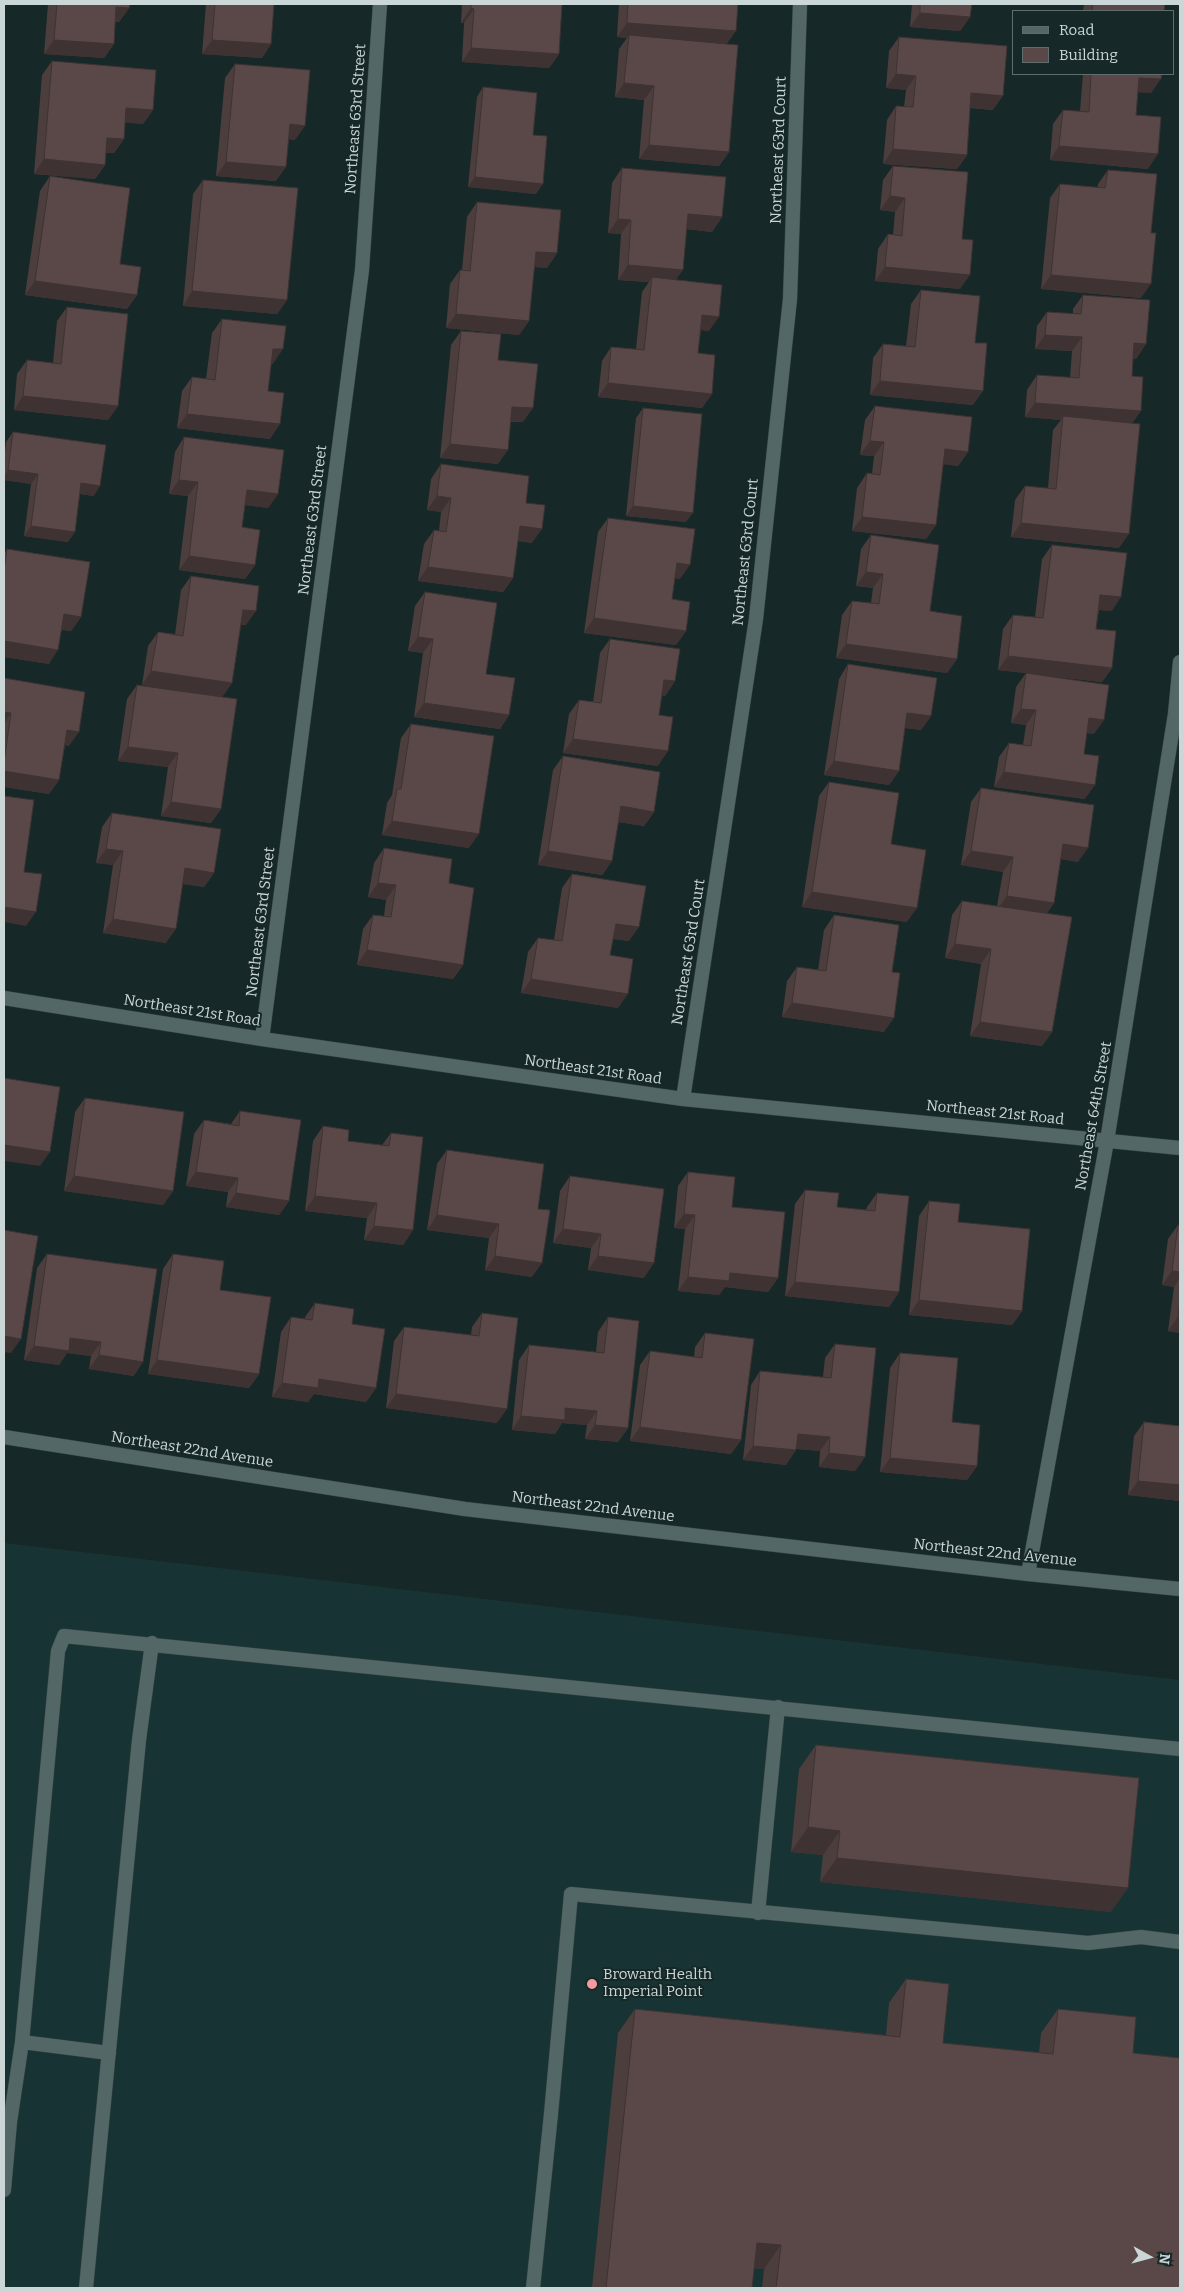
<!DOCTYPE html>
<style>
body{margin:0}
#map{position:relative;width:1184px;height:2292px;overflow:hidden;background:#162828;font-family:Bitter,serif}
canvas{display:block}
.frame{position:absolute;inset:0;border:5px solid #cbd6d6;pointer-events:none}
.legend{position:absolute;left:1012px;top:10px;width:162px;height:65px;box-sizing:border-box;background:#162828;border:1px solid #5e6e6e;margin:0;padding:6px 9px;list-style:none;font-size:15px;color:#cbd6d6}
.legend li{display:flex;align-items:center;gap:10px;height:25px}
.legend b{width:25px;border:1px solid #5e6e6e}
.north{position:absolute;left:1124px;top:2232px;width:50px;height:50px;-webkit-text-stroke:4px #162828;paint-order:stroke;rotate:97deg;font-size:14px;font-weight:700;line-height:20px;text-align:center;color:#cbd6d6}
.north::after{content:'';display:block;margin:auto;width:18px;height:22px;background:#cbd6d6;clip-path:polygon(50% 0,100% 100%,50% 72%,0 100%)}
</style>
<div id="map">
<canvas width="1184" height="2292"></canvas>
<div class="frame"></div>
<ul class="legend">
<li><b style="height:6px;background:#536767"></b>Road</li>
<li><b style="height:14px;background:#5a4848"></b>Building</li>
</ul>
<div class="north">N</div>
</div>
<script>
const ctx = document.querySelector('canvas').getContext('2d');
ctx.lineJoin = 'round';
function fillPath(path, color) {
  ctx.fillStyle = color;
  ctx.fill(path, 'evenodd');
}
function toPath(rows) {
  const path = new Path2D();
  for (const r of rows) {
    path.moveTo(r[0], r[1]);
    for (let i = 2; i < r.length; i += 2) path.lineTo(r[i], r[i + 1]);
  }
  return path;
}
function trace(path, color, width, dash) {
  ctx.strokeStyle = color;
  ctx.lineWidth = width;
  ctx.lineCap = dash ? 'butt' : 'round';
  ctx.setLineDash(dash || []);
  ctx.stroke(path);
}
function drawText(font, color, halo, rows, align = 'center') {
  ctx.font = font + ' Bitter,serif';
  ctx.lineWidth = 4;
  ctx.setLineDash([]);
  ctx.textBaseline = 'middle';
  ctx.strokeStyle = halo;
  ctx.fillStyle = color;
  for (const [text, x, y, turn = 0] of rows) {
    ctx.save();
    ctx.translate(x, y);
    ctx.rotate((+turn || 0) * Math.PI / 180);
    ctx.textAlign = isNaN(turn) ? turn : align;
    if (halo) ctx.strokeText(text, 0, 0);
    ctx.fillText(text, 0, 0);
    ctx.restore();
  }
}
const built = toPath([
 [5,1543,1180,1680,1180,2288,4,2288]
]);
const service = toPath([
 [758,1913,778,1707],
 [109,2053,22,2042,58,1651,64,1636,1180,1749],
 [4,2190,10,2122,22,2042],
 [86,2288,139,1740,152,1643],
 [533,2288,551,2114,571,1894,1088,1943,1141,1937,1180,1942]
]);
const minor = toPath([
 [4,998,262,1039,683,1099,1180,1148],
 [262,1039,362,270,380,4],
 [683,1099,756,619,790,299,800,4],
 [4,1437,465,1509,1028,1574,1180,1589],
 [1028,1574,1107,1141,1175,714,1180,662]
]);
const wall = toPath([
 [48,4,130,4,129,8,119,22,115,22,114,44,104,58,44,54],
 [206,4,274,4,271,44,262,58,202,54],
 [462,4,562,4,559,54,549,68,462,62,464,23,461,23],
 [619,4,738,4,727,44,729,152,719,166,639,159,644,100,615,97,619,49,627,38,617,37],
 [912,4,972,4,970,17,960,31,910,27],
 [1084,4,1165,4,1164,11,1083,11],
 [899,37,993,110,970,108,967,155,957,169,883,164,887,120,896,106,904,107,906,90,886,88,889,51],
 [52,61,153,110,143,124,125,122,124,139,114,153,106,153,105,165,95,179,34,174,42,75],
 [235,64,295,140,288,139,276,181,216,176,225,78],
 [1083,74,1162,74,1151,93,1138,92,1136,115,1148,169,1050,160,1053,124,1063,110,1080,111],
 [483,87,536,194,468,187,477,97],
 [893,166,962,239,960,289,875,281,878,249,888,234,893,235,895,212,880,210,883,180],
 [622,168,722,217,712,232,686,229,676,280,709,331,701,330,698,353,712,394,702,408,598,397,602,361,611,347,636,349,642,292,649,282,618,280,621,234,608,233,612,183],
 [1108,170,1141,298,1041,289,1050,198,1060,184,1097,188,1098,184],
 [50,176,137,295,127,309,25,295,40,191],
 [203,180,287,300,277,314,183,306,193,194],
 [477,202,557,253,547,268,534,267,529,321,519,335,446,328,450,284,460,270,462,270,467,217],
 [921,290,975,343,973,405,870,395,873,358,883,344,906,346,911,304],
 [1083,295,1146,344,1136,359,1133,358,1132,376,1132,423,1119,548,1011,537,1015,500,1025,486,1048,488,1053,430,1061,420,1025,417,1027,390,1037,375,1070,378,1072,351,1035,349,1037,326,1047,312,1073,314,1073,309],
 [67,307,118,406,108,420,14,410,17,374,27,360,53,363,57,321],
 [222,319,273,364,271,363,268,391,270,439,177,428,182,391,192,377,206,379,212,333],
 [461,331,498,360,523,422,511,422,498,464,440,458,451,345],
 [875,406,968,452,958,466,943,464,936,525,926,539,852,531,857,488,867,473,872,474,874,456,860,455,865,420],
 [643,408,686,522,626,516,636,418],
 [13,432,94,496,80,494,68,542,24,536,31,484,4,480,4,462,6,442],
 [184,437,278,494,268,508,245,505,242,527,255,565,245,579,179,570,188,496,169,494,175,452],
 [441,464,526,503,532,543,518,541,513,578,503,592,418,581,424,544,434,530,439,531,441,512,427,510,431,479],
 [608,518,680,579,675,578,672,599,686,631,676,645,584,633,598,532],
 [871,535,930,611,957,659,947,673,836,658,842,615,852,601,871,603,873,588,856,586,861,549],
 [1052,545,1112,611,1099,610,1096,629,1112,668,1102,682,1028,674,1094,734,1087,733,1084,754,1085,799,994,787,999,757,1009,743,1023,745,1026,725,1011,723,1016,687,1026,673,998,670,1003,629,1013,615,1035,617,1042,559],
 [7,549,81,617,71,631,62,630,49,664,4,657,4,554],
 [191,576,246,625,241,625,232,683,222,697,142,685,148,646,158,632,175,634,181,590],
 [425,592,486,674,509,715,500,729,414,717,423,653,408,651,415,606],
 [610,639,675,681,665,696,662,695,659,715,658,766,563,753,569,714,579,700,593,702,600,653],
 [848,664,931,716,921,730,905,728,899,771,889,785,824,775,839,679],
 [4,678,69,746,65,745,59,780,49,794,4,787],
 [137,685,221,809,211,823,161,816,168,767,118,761,127,699],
 [411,724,469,848,382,835,387,803,392,795,401,738],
 [563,756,654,812,644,826,618,822,612,861,602,875,538,865,553,770],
 [829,782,891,844,907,922,802,907,819,796],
 [981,788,1078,862,1061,859,1054,903,1047,913,1052,1032,1042,1046,970,1036,981,964,945,958,952,915,962,901,997,906,1003,872,961,865,971,802],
 [112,813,214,873,204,887,183,884,166,943,103,933,113,865,96,863,102,827],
 [384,848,449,883,463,965,453,979,357,965,363,929,373,915,384,916,386,900,368,897,374,863],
 [572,874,629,941,613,939,610,955,618,1008,521,993,528,952,538,938,554,940,562,888],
 [834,915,884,1032,782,1017,787,981,797,967,818,970,824,930],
 [85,1098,173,1191,163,1205,64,1191,75,1112],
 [240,1111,289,1201,279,1215,226,1207,228,1192,186,1186,194,1134,204,1120,231,1124],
 [323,1126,348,1141,382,1145,391,1133,413,1230,403,1245,364,1240,367,1218,305,1211,313,1141],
 [447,1150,538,1209,532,1277,485,1270,489,1238,427,1230,437,1164],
 [688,1172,732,1207,778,1278,768,1292,725,1287,719,1295,678,1291,685,1229,674,1228,678,1186],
 [570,1176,644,1278,588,1270,591,1248,553,1243,560,1191],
 [805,1190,837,1207,866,1210,867,1207,877,1193,899,1292,889,1307,785,1296,795,1204],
 [929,1201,958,1222,1022,1311,1012,1325,909,1315,919,1216],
 [1178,1225,1180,1226,1180,1333,1168,1331,1174,1287,1162,1285,1168,1239],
 [47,1254,134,1376,89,1369,91,1356,67,1353,59,1365,24,1360,37,1268],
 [173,1254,220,1290,259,1374,249,1388,148,1374,163,1269],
 [315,1303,352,1324,376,1388,366,1402,314,1394,308,1402,272,1397,281,1332,291,1317,305,1319,305,1317],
 [482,1313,497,1423,386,1408,394,1341,404,1327,471,1335,472,1327],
 [608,1317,628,1428,618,1442,585,1439,587,1425,562,1423,555,1434,512,1430,519,1360,529,1345,596,1352,598,1332],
 [705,1333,741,1440,731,1454,630,1441,640,1365,650,1351,694,1357,695,1347],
 [835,1344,865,1457,855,1471,819,1467,820,1451,796,1449,786,1465,743,1460,751,1385,760,1371,823,1377,825,1358],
 [900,1353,952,1422,977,1466,967,1480,880,1472,890,1368],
 [1144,1422,1180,1426,1180,1501,1128,1495,1134,1436],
 [816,1745,1111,1912,820,1882,823,1855,791,1852,799,1769],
 [906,1979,943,2043,1039,2053,1041,2033,1058,2009,1133,2053,1180,2288,762,2288,764,2269,754,2268,752,2288,592,2288,618,2033,635,2009,886,2035,889,2003]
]);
const shadedWall = toPath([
 [116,7,129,8,119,22,106,21],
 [471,8,474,9,464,23,461,23],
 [920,13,970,17,960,31,910,27],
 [627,23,736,31,726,45,629,35,627,38,617,37],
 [54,40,114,44,104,58,44,54],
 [212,40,271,44,262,58,202,54],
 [471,48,559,54,549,68,462,62],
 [896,74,916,76,906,90,886,88],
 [1139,78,1161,79,1151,93,1129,92],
 [624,83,654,86,644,100,615,97],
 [971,93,1003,96,993,110,961,107],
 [126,108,153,110,143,124,116,122],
 [290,124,305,126,295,140,280,138],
 [107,138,124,139,114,153,97,152],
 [649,145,729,152,719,166,639,159],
 [1059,146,1158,154,1148,169,1050,160],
 [893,149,967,155,957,169,883,164],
 [44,159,105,165,95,179,34,174],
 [226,162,286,167,276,181,216,176],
 [475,177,543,184,536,194,468,187],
 [890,196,905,198,895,212,880,210],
 [688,214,722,217,712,232,678,228],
 [618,219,631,220,621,234,608,233],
 [536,252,557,253,547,268,526,266],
 [628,265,683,270,673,284,652,277,649,282,618,280],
 [885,267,970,275,960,289,875,281],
 [1051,275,1151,284,1141,298,1041,289],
 [35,281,137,295,127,309,25,295],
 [192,291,287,300,277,314,183,306],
 [456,314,529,321,519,335,446,328],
 [702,315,719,317,709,331,692,329],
 [1045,335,1082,337,1072,351,1035,349],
 [1134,343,1146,344,1136,359,1125,358],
 [273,349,283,349,273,364,263,363],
 [880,381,983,391,973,405,870,395],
 [608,383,712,394,702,408,598,397],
 [23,396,118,406,108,420,14,410],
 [1035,403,1141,411,1131,425,1063,416,1061,420,1025,417],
 [512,407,533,408,523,422,502,421],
 [187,414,280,424,270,439,177,428],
 [870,441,884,442,874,456,860,455],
 [450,444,508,450,498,464,440,458],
 [945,449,968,452,958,466,935,463],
 [8,470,38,474,31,484,4,480,4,476],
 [179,480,198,482,188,496,169,494],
 [81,483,100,486,94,496,75,493],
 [247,490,278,494,268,508,237,504],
 [437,496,451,498,441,512,427,510],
 [633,506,693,513,686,522,626,516],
 [862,517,936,525,926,539,852,531],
 [1021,523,1129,534,1119,548,1011,537],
 [31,526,75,532,68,542,24,536],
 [520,526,542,529,532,543,510,540],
 [189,556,255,565,245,579,179,570],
 [677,563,690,565,680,579,667,578],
 [428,567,513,578,503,592,418,581],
 [866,572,883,574,873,588,856,586],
 [1100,595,1121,597,1112,611,1091,609],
 [243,610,256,611,246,625,233,624],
 [64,614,81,617,71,631,54,628],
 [594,618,686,631,676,645,584,633],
 [418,637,433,639,423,653,408,651],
 [4,641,58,650,49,664,4,657],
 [846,644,957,659,947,673,836,658],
 [1008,656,1112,668,1102,682,998,670],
 [151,671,232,683,222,697,142,685],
 [664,680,675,681,665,696,654,694],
 [424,703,509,715,500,729,414,717],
 [1021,709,1036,710,1026,725,1011,723],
 [4,712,11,713,4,724],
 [907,713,931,716,921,730,898,727],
 [1089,718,1104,720,1094,734,1079,732],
 [67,730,79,732,69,746,58,744],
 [573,739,668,751,658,766,563,753],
 [128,747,178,753,168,767,118,761],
 [834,761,899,771,889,785,824,775],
 [4,771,59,780,49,794,4,787],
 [1004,772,1095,785,1085,799,994,787],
 [171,802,221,809,211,823,161,816],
 [621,806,654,812,644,826,611,821],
 [392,821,479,834,469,848,382,835],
 [1063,844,1088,848,1078,862,1053,858],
 [106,849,123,851,113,865,96,863],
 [548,851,612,861,602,875,538,865],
 [971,851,1013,857,1003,872,961,865],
 [185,868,214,873,204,887,175,883],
 [378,883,396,885,386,900,368,897],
 [812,892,917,908,907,922,802,907],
 [1007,896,1054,903,1044,917,997,910],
 [4,907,36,912,26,926,4,922],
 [113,919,176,929,166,943,103,933],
 [616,924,639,927,629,941,606,938],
 [955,944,991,949,981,964,945,958],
 [367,950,463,965,453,979,357,965],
 [531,979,628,994,618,1008,521,993],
 [792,1003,894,1018,884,1032,782,1017],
 [980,1022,1052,1032,1042,1046,970,1036],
 [4,1145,50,1152,40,1166,4,1161],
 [196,1172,238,1178,228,1192,186,1186],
 [74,1176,173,1191,163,1205,64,1191],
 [236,1193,289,1201,279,1215,226,1207],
 [315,1196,377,1203,367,1218,305,1211],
 [684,1214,695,1215,685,1229,674,1228],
 [437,1215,499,1224,489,1238,427,1230],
 [374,1226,413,1230,403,1245,364,1240],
 [563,1229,601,1234,591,1248,553,1243],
 [495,1256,542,1263,532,1277,485,1270],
 [598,1256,654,1263,644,1278,588,1270],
 [1172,1271,1180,1272,1180,1278,1174,1287,1162,1285],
 [730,1273,778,1278,768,1292,725,1287,719,1295,678,1291,688,1277],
 [795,1282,899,1292,889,1307,785,1296],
 [919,1300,1022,1311,1012,1325,909,1315],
 [1178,1317,1180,1317,1180,1333,1168,1331],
 [4,1336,21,1339,11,1353,4,1352],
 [70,1338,101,1342,91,1356,67,1353,59,1365,24,1360,34,1346],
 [99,1355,143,1362,134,1376,89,1369],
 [157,1360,259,1374,249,1388,148,1374],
 [319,1379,376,1388,366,1402,314,1394,308,1402,272,1397,282,1383],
 [396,1394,507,1409,497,1423,386,1408],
 [565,1408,597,1411,587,1425,562,1423,555,1434,512,1430,521,1416],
 [595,1425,628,1428,618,1442,585,1439],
 [640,1427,741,1440,731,1454,630,1441],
 [798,1434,830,1437,820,1451,788,1448],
 [753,1446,796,1450,786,1465,743,1460],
 [829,1453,865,1457,855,1471,819,1467],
 [890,1458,977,1466,967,1480,880,1472],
 [1138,1481,1180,1485,1180,1501,1128,1495],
 [808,1827,840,1831,823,1855,791,1852],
 [837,1858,1128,1888,1111,1912,820,1882],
 [757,2243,781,2245,764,2269,740,2267]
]);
const building = toPath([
 [57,4,130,4,129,8,116,7,114,44,54,40,57,4],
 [215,4,274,4,271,44,212,40,215,4],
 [471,4,562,4,559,54,471,48,474,9,471,8,471,4],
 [628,4,738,4,736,31,627,23,628,4],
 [920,4,972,4,970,17,920,13,920,4],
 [1093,4,1165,4,1164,11,1092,11,1093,4],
 [629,35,738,45,729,152,649,145,654,86,624,83,629,35],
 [899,37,1007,46,1003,96,971,93,967,155,893,149,896,106,913,107,916,76,896,74,899,37],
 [52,61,156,70,153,110,126,108,124,139,107,138,105,165,44,159,52,61],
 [235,64,310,70,305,126,290,124,286,167,226,162,235,64],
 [1091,74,1162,74,1161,79,1139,78,1136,115,1161,117,1158,154,1059,146,1063,110,1089,112,1091,74],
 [483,87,537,93,533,135,547,136,543,184,475,177,483,87],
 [893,166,968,172,962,239,973,240,970,275,885,267,888,234,902,236,905,198,890,196,893,166],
 [622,168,726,177,722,217,688,214,683,270,628,265,631,220,618,219,622,168],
 [1108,170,1157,174,1151,233,1156,233,1151,284,1051,275,1060,184,1105,188,1108,170],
 [50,176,130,188,120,264,141,267,137,295,35,281,50,176],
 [203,180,298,188,287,300,192,291,203,180],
 [477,202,561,210,557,253,536,252,529,321,456,314,460,270,470,271,477,202],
 [652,277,722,285,719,317,702,315,698,353,715,355,712,394,608,383,611,347,644,350,652,277],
 [921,290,980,296,975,343,987,343,983,391,880,381,883,344,915,347,921,290],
 [1083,295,1150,300,1146,344,1134,343,1132,376,1143,377,1141,411,1035,403,1037,375,1079,378,1082,337,1045,335,1047,312,1081,314,1083,295],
 [67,307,128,314,118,406,23,396,27,360,61,364,67,307],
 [222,319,286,326,283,349,273,349,268,391,284,393,280,424,187,414,192,377,215,380,222,319],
 [461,331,501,334,498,360,538,364,533,408,512,407,508,450,450,444,461,331],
 [875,406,972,417,968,452,945,449,936,525,862,517,867,473,880,475,884,442,870,441,875,406],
 [643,408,702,414,693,513,633,506,643,408],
 [1063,416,1140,424,1129,534,1021,523,1025,486,1056,489,1063,416],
 [13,432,106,445,100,486,81,483,75,532,31,526,38,474,8,470,13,432],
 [184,437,284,450,278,494,247,490,242,527,260,530,255,565,189,556,198,482,179,480,184,437],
 [441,464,529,476,526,503,545,505,542,529,520,526,513,578,428,567,434,530,446,532,451,498,437,496,441,464],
 [608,518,695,529,690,565,677,563,672,599,690,602,686,631,594,618,608,518],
 [871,535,939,545,930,611,962,616,957,659,846,644,852,601,879,604,883,574,866,572,871,535],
 [1052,545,1127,553,1121,597,1100,595,1096,629,1116,631,1112,668,1008,656,1013,615,1043,618,1052,545],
 [7,549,90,562,81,617,64,614,58,650,4,641,4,571,7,549],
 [191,576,259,586,256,611,243,610,232,683,151,671,158,632,183,636,191,576],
 [425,592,497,603,486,674,515,678,509,715,424,703,433,639,418,637,425,592],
 [610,639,680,649,675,681,664,680,659,715,673,717,668,751,573,739,579,700,601,703,610,639],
 [848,664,937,678,931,716,907,713,899,771,834,761,848,664],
 [1026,673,1109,685,1104,720,1089,718,1084,754,1099,756,1095,785,1004,772,1009,743,1031,746,1036,710,1021,709,1026,673],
 [4,678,85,692,79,732,67,730,59,780,4,771,4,762,11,713,4,712,4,678],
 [137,685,237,699,221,809,171,802,178,753,128,747,137,685],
 [411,724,494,736,479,834,392,821,397,789,401,789,411,724],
 [563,756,660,772,654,812,621,806,612,861,548,851,563,756],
 [829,782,899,793,891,844,926,850,917,908,812,892,829,782],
 [981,788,1094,805,1088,848,1063,844,1054,903,1007,896,1013,857,971,851,981,788],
 [4,796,34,800,24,872,42,874,36,912,4,907,4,796],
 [112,813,221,829,214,873,185,868,176,929,113,919,123,851,106,849,112,813],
 [384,848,452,859,449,883,474,888,463,965,367,950,373,915,391,917,396,885,378,883,384,848],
 [572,874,646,886,639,927,616,924,610,955,633,959,628,994,531,979,538,938,562,941,572,874],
 [962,901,1072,917,1052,1032,980,1022,991,949,955,944,962,901],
 [834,915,899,925,892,972,900,973,894,1018,792,1003,797,967,826,971,834,915],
 [4,1078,60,1087,50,1152,4,1145,4,1078],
 [85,1098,184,1112,173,1191,74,1176,85,1098],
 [240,1111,301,1120,289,1201,236,1193,238,1178,196,1172,204,1120,239,1126,240,1111],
 [323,1126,349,1130,348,1141,389,1146,391,1133,423,1137,413,1230,374,1226,377,1203,315,1196,323,1126],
 [447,1150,544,1164,538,1209,550,1210,542,1263,495,1256,499,1224,437,1215,447,1150],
 [688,1172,735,1177,732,1207,785,1212,778,1278,730,1273,729,1281,688,1277,695,1215,684,1214,688,1172],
 [570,1176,664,1189,654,1263,598,1256,601,1234,563,1229,570,1176],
 [805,1190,839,1193,837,1207,875,1211,877,1193,909,1196,899,1292,795,1282,805,1190],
 [929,1201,960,1204,958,1222,1030,1229,1022,1311,919,1300,929,1201],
 [1178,1225,1180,1226,1180,1272,1172,1271,1178,1225],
 [4,1230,38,1236,21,1339,4,1336,4,1230],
 [47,1254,157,1269,143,1362,99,1355,101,1342,70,1338,69,1351,34,1346,47,1254],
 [173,1254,224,1261,220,1290,271,1297,259,1374,157,1360,173,1254],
 [1180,1300,1180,1317,1178,1317,1180,1300],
 [315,1303,354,1309,352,1324,385,1329,376,1388,319,1379,318,1388,282,1383,291,1317,312,1320,315,1303],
 [482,1313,518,1318,507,1409,396,1394,404,1327,479,1336,482,1313],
 [608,1317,639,1321,628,1428,595,1425,597,1411,565,1408,565,1420,521,1416,529,1345,604,1353,608,1317],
 [705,1333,754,1339,741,1440,640,1427,650,1351,702,1358,705,1333],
 [835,1344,876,1348,865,1457,829,1453,830,1437,798,1434,796,1450,753,1446,760,1371,831,1378,835,1344],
 [900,1353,958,1358,952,1422,980,1425,977,1466,890,1458,900,1353],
 [1144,1422,1180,1426,1180,1485,1138,1481,1144,1422],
 [816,1745,1139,1778,1128,1888,837,1858,840,1831,808,1827,816,1745],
 [906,1979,949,1984,943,2043,1053,2054,1058,2009,1136,2017,1133,2053,1180,2058,1180,2288,776,2288,781,2245,757,2243,752,2288,606,2288,635,2009,900,2037,906,1979]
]);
const markers = [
 [592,1984,6,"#f59b9d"]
];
const streetNames = [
 ["Northeast 63rd Street",356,119,-86],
 ["Northeast 63rd Court",779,150,-88],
 ["Northeast 63rd Street",313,520,-83],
 ["Northeast 63rd Court",746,552,-84],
 ["Northeast 63rd Street",261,922,-83],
 ["Northeast 63rd Court",689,952,-81],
 ["Northeast 21st Road",192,1011,9],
 ["Northeast 21st Road",593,1070,8],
 ["Northeast 21st Road",995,1113,6],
 ["Northeast 64th Street",1094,1116,-80],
 ["Northeast 22nd Avenue",192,1450,9],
 ["Northeast 22nd Avenue",593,1507,7],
 ["Northeast 22nd Avenue",995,1553,6]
];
const poiNames = [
 ["Broward Health",603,1975],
 ["Imperial Point",603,1992]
];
fillPath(built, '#183333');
trace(service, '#364444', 15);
trace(minor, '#364444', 15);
trace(service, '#536767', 14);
trace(minor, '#536767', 14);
fillPath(wall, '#4d3e3e');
fillPath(shadedWall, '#3f3232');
fillPath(building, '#5a4848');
trace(building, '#3f3232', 1);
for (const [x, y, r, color] of markers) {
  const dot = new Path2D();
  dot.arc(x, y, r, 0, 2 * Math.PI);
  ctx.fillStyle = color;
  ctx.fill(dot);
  trace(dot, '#162828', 2);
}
drawText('15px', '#cbd6d6', '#162828', streetNames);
drawText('15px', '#cbd6d6', '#162828', poiNames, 'left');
</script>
